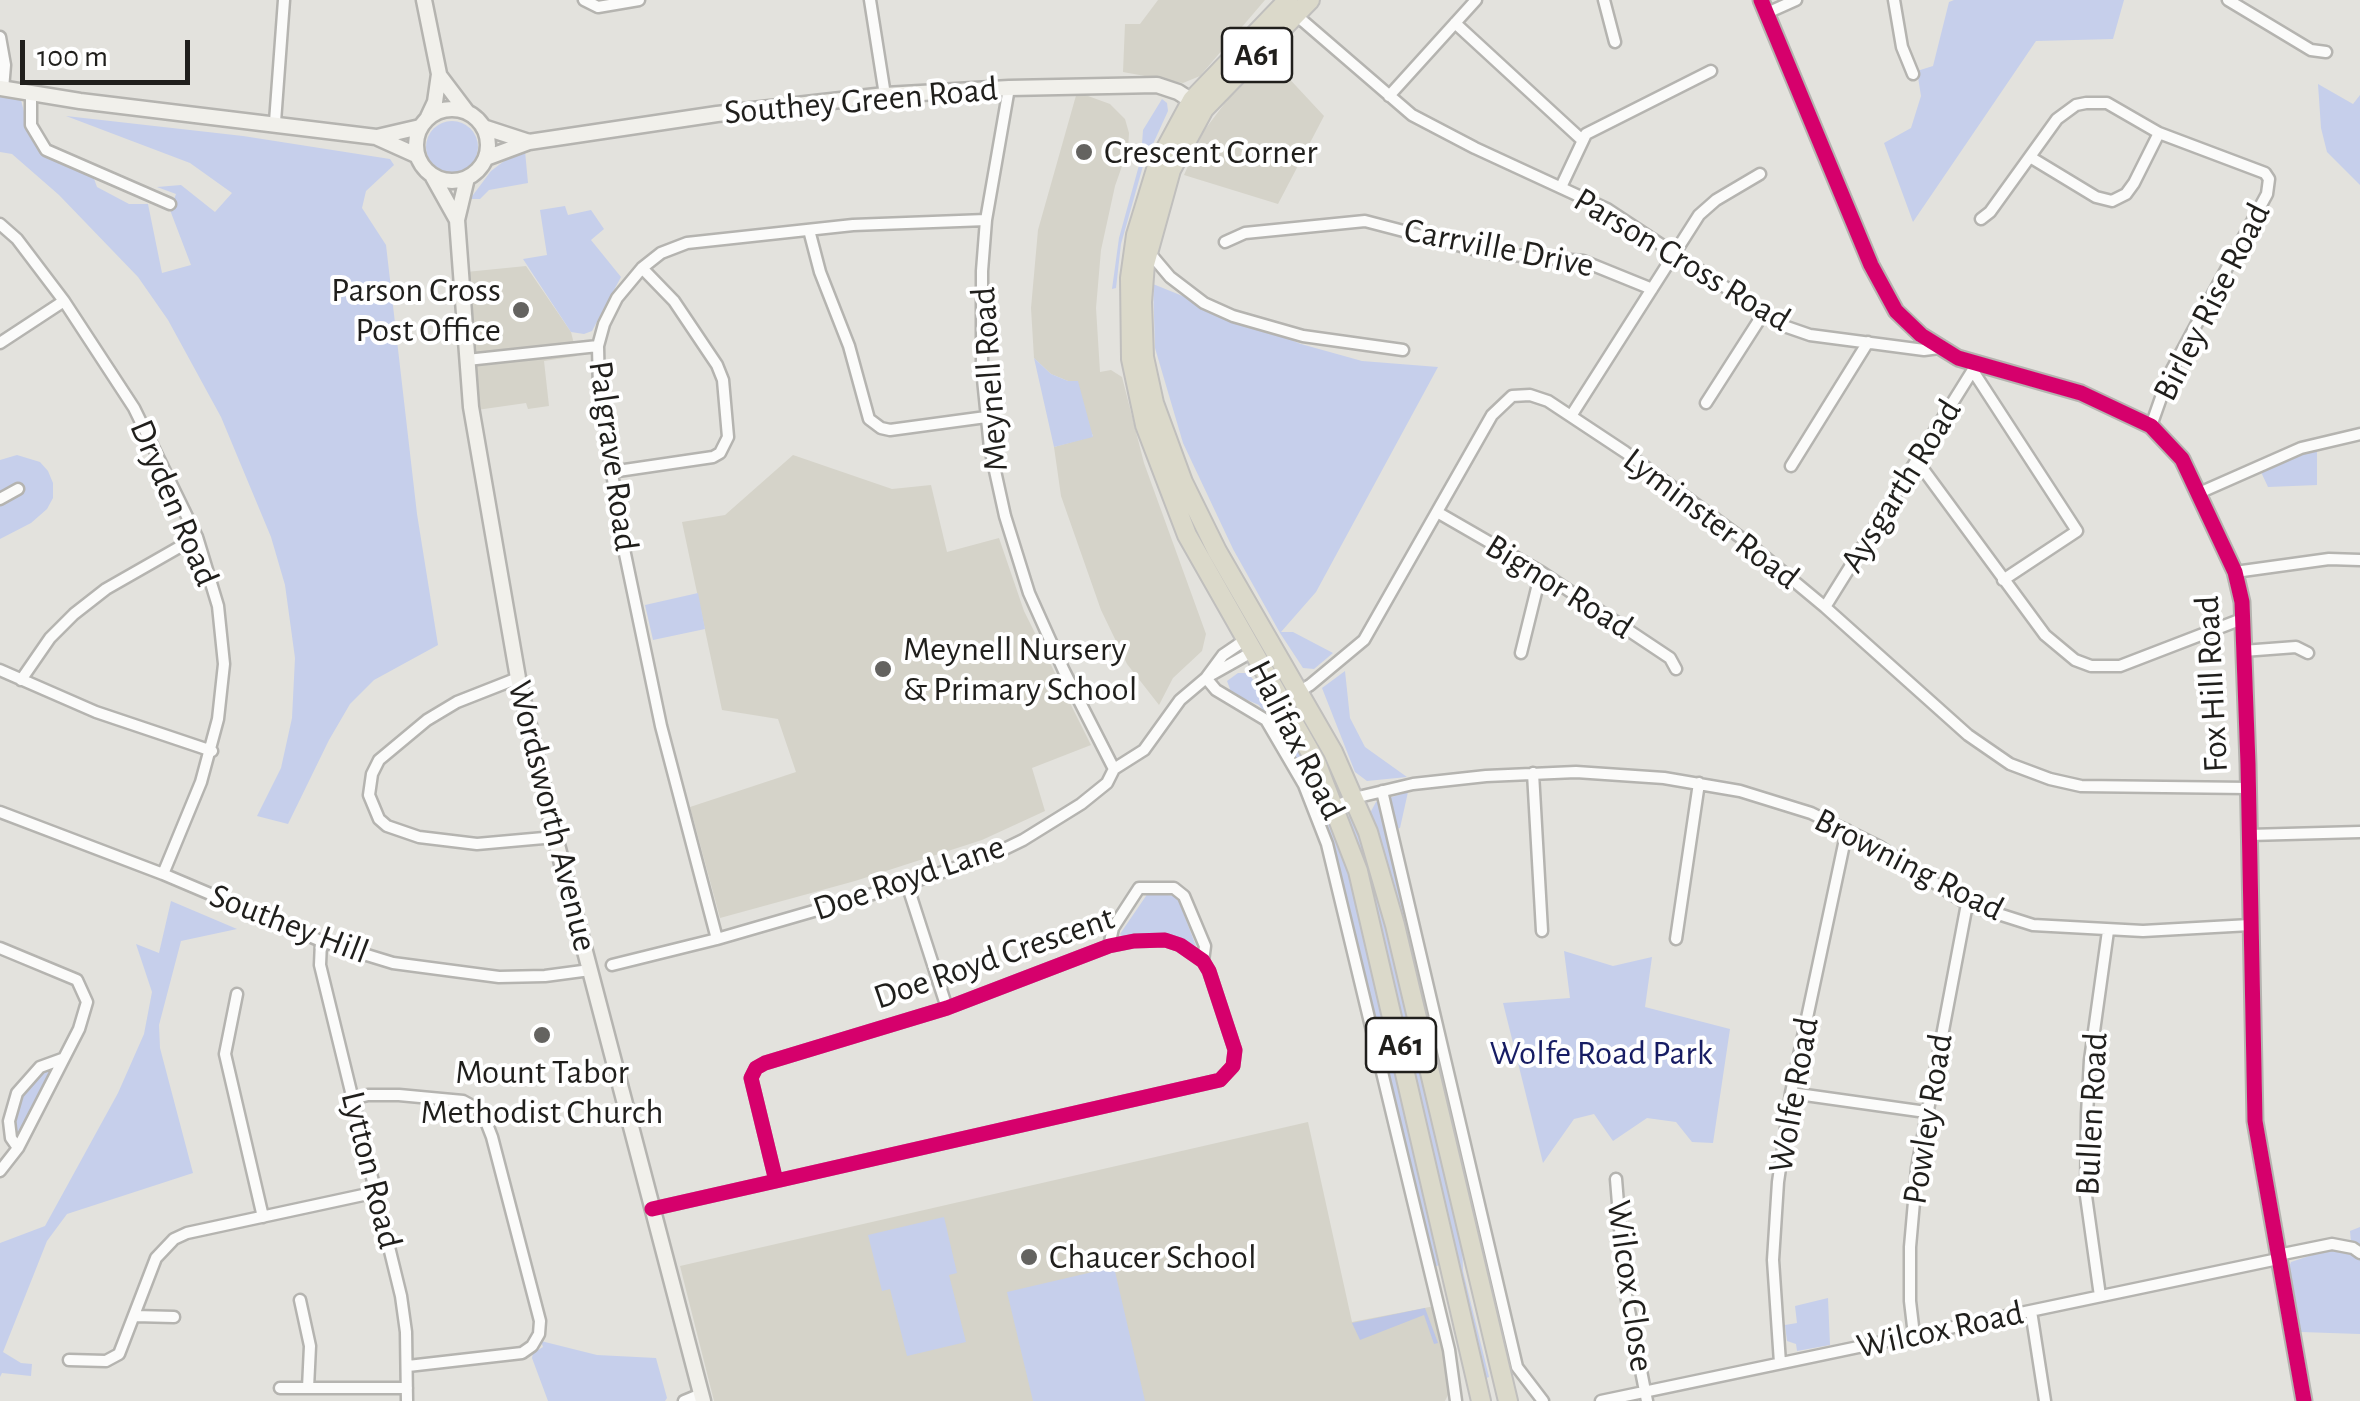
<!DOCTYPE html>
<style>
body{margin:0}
#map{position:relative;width:2360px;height:1401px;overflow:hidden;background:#e3e2dd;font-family:"Alegreya Sans",sans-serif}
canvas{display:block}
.scale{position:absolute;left:20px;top:40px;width:170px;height:45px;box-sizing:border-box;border:5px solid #201f1c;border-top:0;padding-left:12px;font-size:30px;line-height:35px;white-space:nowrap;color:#201f1c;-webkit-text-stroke:8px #fff;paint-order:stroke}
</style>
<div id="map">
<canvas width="2360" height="1401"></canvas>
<div class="scale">100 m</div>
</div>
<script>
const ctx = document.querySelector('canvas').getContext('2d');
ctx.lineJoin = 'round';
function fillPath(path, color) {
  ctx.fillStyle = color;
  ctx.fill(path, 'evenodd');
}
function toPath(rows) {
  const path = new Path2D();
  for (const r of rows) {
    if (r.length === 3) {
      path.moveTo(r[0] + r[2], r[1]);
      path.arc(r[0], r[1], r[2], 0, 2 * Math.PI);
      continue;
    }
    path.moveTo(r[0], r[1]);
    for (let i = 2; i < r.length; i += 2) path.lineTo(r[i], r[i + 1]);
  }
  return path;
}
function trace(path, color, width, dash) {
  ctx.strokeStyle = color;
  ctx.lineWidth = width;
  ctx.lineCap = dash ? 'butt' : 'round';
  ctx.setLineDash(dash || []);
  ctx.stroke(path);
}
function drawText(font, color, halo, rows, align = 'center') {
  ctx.font = font + ' "Alegreya Sans",sans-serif';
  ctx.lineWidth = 8;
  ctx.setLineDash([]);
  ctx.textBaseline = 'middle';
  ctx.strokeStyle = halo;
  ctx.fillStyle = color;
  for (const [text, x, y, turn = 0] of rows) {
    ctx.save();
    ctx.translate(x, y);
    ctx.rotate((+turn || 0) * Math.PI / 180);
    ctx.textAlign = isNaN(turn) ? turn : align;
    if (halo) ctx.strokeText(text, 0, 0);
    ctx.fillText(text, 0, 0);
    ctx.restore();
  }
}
const built = toPath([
 [1158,0,1265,0,1200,76,1183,83,1123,72,1125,24,1140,24],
 [1270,58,1324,116,1278,204,1184,175,1203,132,1228,99],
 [1077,92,1110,104,1125,119,1129,133,1128,149,1115,186,1101,250,1096,308,1100,372,1111,370,1122,377,1144,463,1206,634,1202,651,1173,678,1159,705,1127,664,1101,610,1061,496,1054,447,1093,436,1068,381,1051,374,1034,358,1031,308,1038,230],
 [526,266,571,332,577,356,544,361,549,406,528,409,526,403,477,410,466,272],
 [793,455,892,489,931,485,947,552,999,538,1024,611,1091,745,1032,768,1045,811,982,840,855,881,720,918,690,807,796,772,778,719,722,710,682,522,725,515],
 [1308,1122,1352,1322,1440,1305,1449,1393,1445,1401,714,1401,680,1266]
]);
const green = toPath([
 [1954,0,2124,0,2113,39,2036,41,1913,222,1884,143,1911,128,1921,96,1917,71,1933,66,1949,2],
 [2318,84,2353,104,2360,95,2360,185,2327,152,2321,128],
 [0,97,21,100,31,139,44,154,93,176,97,187,129,204,148,204,162,273,191,265,170,210,176,194,157,187,181,185,215,212,232,193,190,163,66,116,243,136,390,159,394,165,366,191,362,208,386,245,417,514,438,645,374,680,350,704,329,740,288,824,257,816,281,768,292,718,295,658,285,585,271,537,221,417,168,320,138,277,59,195,12,154,0,152],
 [1162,99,1167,103,1168,111,1143,166,1121,244,1116,288,1112,289,1119,238,1141,158,1143,130],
 [452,147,26],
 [525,151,528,183,489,190,480,199,470,199,491,171,508,158],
 [565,206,568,215,591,210,604,229,591,240,621,277,592,331,584,334,571,332,523,259,547,255,540,210],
 [1153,284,1301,344,1362,361,1438,367,1316,592,1281,632,1293,632,1333,653,1314,669,1303,668,1280,633,1233,549,1183,443,1155,348],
 [1034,358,1051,374,1068,381,1078,381,1093,437,1054,447],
 [2317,449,2317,485,2268,487,2261,472],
 [17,455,40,462,48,471,53,483,53,498,47,509,31,523,0,539,0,460],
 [698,593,705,629,653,640,645,605],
 [1345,671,1350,718,1365,747,1407,777,1367,781,1355,772,1322,688],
 [1238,673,1248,673,1255,682,1259,680,1306,759,1332,814,1365,926,1441,1265,1431,1267,1411,1170,1382,1061,1344,893,1327,832,1281,739,1259,705,1224,690,1230,689,1227,681],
 [1408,792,1400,828,1387,832,1486,1258,1463,1190,1386,863,1370,813,1376,802],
 [1353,813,1373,866,1462,1239,1463,1271,1489,1377,1484,1379,1370,889,1349,826,1349,816],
 [1148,893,1177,896,1196,946,1155,933,1123,939,1120,934],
 [171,901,237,929,181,941,159,1025,160,1048,193,1173,67,1214,47,1241,3,1352,21,1363,32,1364,31,1376,2,1373,0,1377,0,1243,45,1226,118,1093,144,1034,152,992,136,944,159,953],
 [1564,951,1613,966,1652,957,1645,1007,1730,1029,1713,1143,1692,1142,1676,1122,1647,1118,1613,1141,1594,1114,1574,1119,1543,1163,1503,1003,1570,998],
 [53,1067,17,1137,13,1136,16,1106,26,1085,38,1073],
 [944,1217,957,1273,949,1275,966,1342,907,1356,890,1289,882,1291,868,1235],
 [2360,1227,2360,1334,2301,1332,2288,1270,2291,1262,2351,1242,2350,1231],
 [1114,1267,1145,1401,1033,1401,1007,1292],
 [1828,1298,1830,1345,1797,1351,1796,1344,1787,1341,1785,1325,1797,1323,1795,1306],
 [541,1341,597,1355,656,1358,667,1398,665,1401,548,1401,532,1358,533,1353,543,1347]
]);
const forest = toPath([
 [1425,1308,1438,1343,1434,1344,1424,1315,1360,1340,1352,1323]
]);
const street = toPath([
 [584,0,598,7,639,0],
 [870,0,885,95],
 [1604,0,1615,42],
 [1894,0,1902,47,1913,74],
 [2228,0,2311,50,2326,52],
 [1767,13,1796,0],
 [1296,15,1412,115,1475,148,1607,209,1784,326,1810,335,1924,350,1939,348],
 [1455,23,1581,139],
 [0,37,5,65,3,89],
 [1009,88,986,220,982,271,982,369,990,448,1005,516,1029,593,1064,671,1114,769],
 [31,93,31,125,46,150,170,204],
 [1389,96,1476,0],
 [275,122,284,0],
 [2030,157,2096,197,2112,201,2126,194,2134,183,2159,133],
 [1561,187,1586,134,1711,71],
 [1981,219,1990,212,2057,119,2076,105,2086,103,2107,103,2159,133,2265,173,2269,179,2267,194,2169,375,2151,426],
 [0,224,17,239,64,301,134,408,197,537,218,606,224,664,218,719,201,782,163,874],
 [809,230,820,272,849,346,869,419,881,428,890,430,986,417],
 [1225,242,1245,233,1365,221,1488,253,1583,261,1652,289],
 [1148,251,1170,277,1204,303,1233,316,1303,336,1403,350],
 [0,343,64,301],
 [467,360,598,346],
 [1973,371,2077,531,2003,580],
 [1706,403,1763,314],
 [1571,416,1699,215,1716,200,1760,174],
 [1917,461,2045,635,2075,660,2091,666,2120,666,2242,619],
 [1791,466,1868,342],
 [611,472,713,457,720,453,728,437,723,380,717,365,674,301,642,268],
 [2199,493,2301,448,2360,434],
 [0,499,18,489],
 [1437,512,1541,572,1670,658,1676,669],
 [2235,572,2329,559,2360,560],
 [1825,607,1976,365],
 [2243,651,2296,647,2308,653],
 [1521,653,1541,572],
 [0,670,96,712,212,751],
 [1211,675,1252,652],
 [518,678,457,702,427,720,379,760,372,774,369,795,379,819,387,826,419,837,477,844,555,837],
 [1206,678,1216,690,1266,720,1304,785,1327,844,1449,1350,1456,1401],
 [21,680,50,638,74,614,106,589,197,537],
 [1282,702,1310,685,1364,640,1492,415,1512,396,1530,395,1548,401,1625,452,1748,543,1825,607,1968,735,2010,764,2050,779,2081,786,2248,788],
 [1533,773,1542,931],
 [1382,791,1517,1367,1543,1401],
 [1334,807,1354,798,1413,784,1486,776,1576,772,1664,778,1740,791,1811,813,1880,847,1967,904,2033,925,2143,931,2250,925],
 [0,812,163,874,321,941,393,963,499,977,545,976,590,970],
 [2249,835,2360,832],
 [907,884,947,1008],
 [717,939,661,726,624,549,599,390,598,346,604,324,617,298,642,268,661,253,687,243,853,225,986,220],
 [1676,939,1699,783],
 [321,941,320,965,401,1296,406,1332,407,1401],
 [1109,946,1113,928,1139,888,1174,888,1184,896,1205,946,1203,961],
 [0,948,77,980,87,1002,79,1029,18,1148,0,1171],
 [612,965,717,939,907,884,990,856,1023,840,1081,804,1107,783,1114,769,1144,750,1180,700,1206,678,1223,655,1245,640],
 [237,994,225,1054,263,1217],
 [1791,1093,1926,1112],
 [352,1099,368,1095,399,1095,463,1101,476,1108,485,1119,492,1137,540,1321,539,1334,532,1346,522,1353,408,1366],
 [18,1148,11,1138,9,1121,17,1093,40,1067,62,1059],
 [1616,1179,1625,1290,1647,1401],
 [652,1209,776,1181,751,1078,756,1068,765,1063,947,1008,1109,946,1134,941,1165,940,1180,945,1203,961,1209,971,1235,1050,1233,1066,1220,1080,776,1181],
 [2278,1255,2332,1244,2353,1248,2360,1253],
 [2100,1296,2086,1196,2087,1114,2090,1060,2108,931],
 [300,1300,310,1346,308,1388],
 [2031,1311,2045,1401],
 [135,1316,174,1317],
 [1914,1335,1910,1301,1910,1247,1917,1168,1967,904],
 [69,1360,106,1361,119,1354,156,1258,174,1239,187,1233,377,1192],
 [1780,1363,1773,1260,1778,1182,1791,1093,1847,830],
 [280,1388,407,1388],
 [684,1401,701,1394],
 [1601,1401,2278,1259]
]);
const secondary = toPath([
 [424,0,439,74,435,102,428,117],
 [1761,0,1871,265,1896,311,1921,335,1958,358,2081,393,2151,426,2182,459,2235,572,2242,602,2248,764,2255,1121,2304,1401],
 [439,75,467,112],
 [0,88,80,101,376,137,416,155],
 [452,145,36],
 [483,127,529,142],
 [377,137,420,127],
 [486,158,529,142,717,114,885,95,1009,88,1157,85,1178,92,1200,106],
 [433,177,457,220],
 [467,178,457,220,471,407,518,678,555,837,703,1401]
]);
const highway = toPath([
 [1288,0,1192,100,1158,163,1136,235,1130,278,1131,359,1145,425,1187,535,1316,762,1358,871,1481,1401],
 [1310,0,1204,109,1171,170,1145,264,1142,302,1144,357,1154,403,1183,482,1217,551,1333,752,1368,832,1395,925,1508,1401]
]);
const cycleway = toPath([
 [1761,0,1871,265,1896,311,1921,335,1958,358,2081,393,2151,426,2182,459,2235,572,2242,602,2248,764,2255,1121,2304,1401],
 [652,1209,776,1181,751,1078,756,1068,765,1063,947,1008,1109,946,1134,941,1165,940,1180,945,1203,961,1209,971,1235,1050,1233,1066,1220,1080,776,1181]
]);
const markers = [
 [1084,152,10,"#646360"],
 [521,310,10,"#646360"],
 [883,669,10,"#646360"],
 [542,1035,10,"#646360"],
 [1029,1257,10,"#646360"]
];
const shields = [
 [1257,55,70],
 [1401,1045,70]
];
const shieldNames = [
 ["A61",1257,55],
 ["A61",1401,1045]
];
const streetNames = [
 ["Southey Green Road",861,101,-5],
 ["Carrville Drive",1499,248,11],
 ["Parson Cross Road",1682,260,31],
 ["Birley Rise Road",2212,302,-63],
 ["Meynell Road",990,379,-94],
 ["Palgrave Road",613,456,82],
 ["Aysgarth Road",1901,486,-58],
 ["Dryden Road",174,503,67],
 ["Lyminster Road",1711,519,37],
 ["Bignor Road",1559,587,32],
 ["Fox Hill Road",2212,684,-93],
 ["Halifax Road",1296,740,63],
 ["Wordsworth Avenue",552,816,76],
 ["Browning Road",1909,865,27],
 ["Doe Royd Lane",909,878,-19],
 ["Southey Hill",289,924,21],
 ["Doe Royd Crescent",994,958,-19],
 ["Wolfe Road",1794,1095,-80],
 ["Bullen Road",2092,1114,-87],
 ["Powley Road",1928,1119,-81],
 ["Lytton Road",371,1170,76],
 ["Wilcox Close",1630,1286,82],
 ["Wilcox Road",1940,1330,-12]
];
const poiNames = [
 ["Crescent Corner",1104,152],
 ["Parson Cross",501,290,"right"],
 ["Post Office",501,330,"right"],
 ["Meynell Nursery",903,649],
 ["& Primary School",903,689],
 ["Mount Tabor",542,1072,"center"],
 ["Methodist Church",542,1112,"center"],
 ["Chaucer School",1049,1257]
];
const parkNames = [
 ["Wolfe Road Park",1601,1053]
];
fillPath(built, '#d5d3c9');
fillPath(green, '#c6cfeb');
fillPath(forest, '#bcc5e6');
trace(street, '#b5b4b0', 15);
trace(secondary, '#b5b4b0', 19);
trace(highway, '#c0bfbd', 22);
trace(street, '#fbfbfa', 10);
trace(secondary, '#f1f0eb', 14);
trace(highway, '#dbd9ca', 18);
trace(cycleway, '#d6006c', 15);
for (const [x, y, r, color] of markers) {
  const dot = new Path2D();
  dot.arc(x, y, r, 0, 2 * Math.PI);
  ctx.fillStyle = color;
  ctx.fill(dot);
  trace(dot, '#fff', 4);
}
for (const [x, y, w] of shields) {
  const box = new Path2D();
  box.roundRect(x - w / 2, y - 27, w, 54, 8);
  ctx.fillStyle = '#fff';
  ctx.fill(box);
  trace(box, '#201f1c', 2.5);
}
drawText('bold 32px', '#201f1c', null, shieldNames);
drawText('35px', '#201f1c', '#fff', streetNames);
drawText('35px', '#201f1c', '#fff', poiNames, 'left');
drawText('35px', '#171d64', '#fff', parkNames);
</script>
